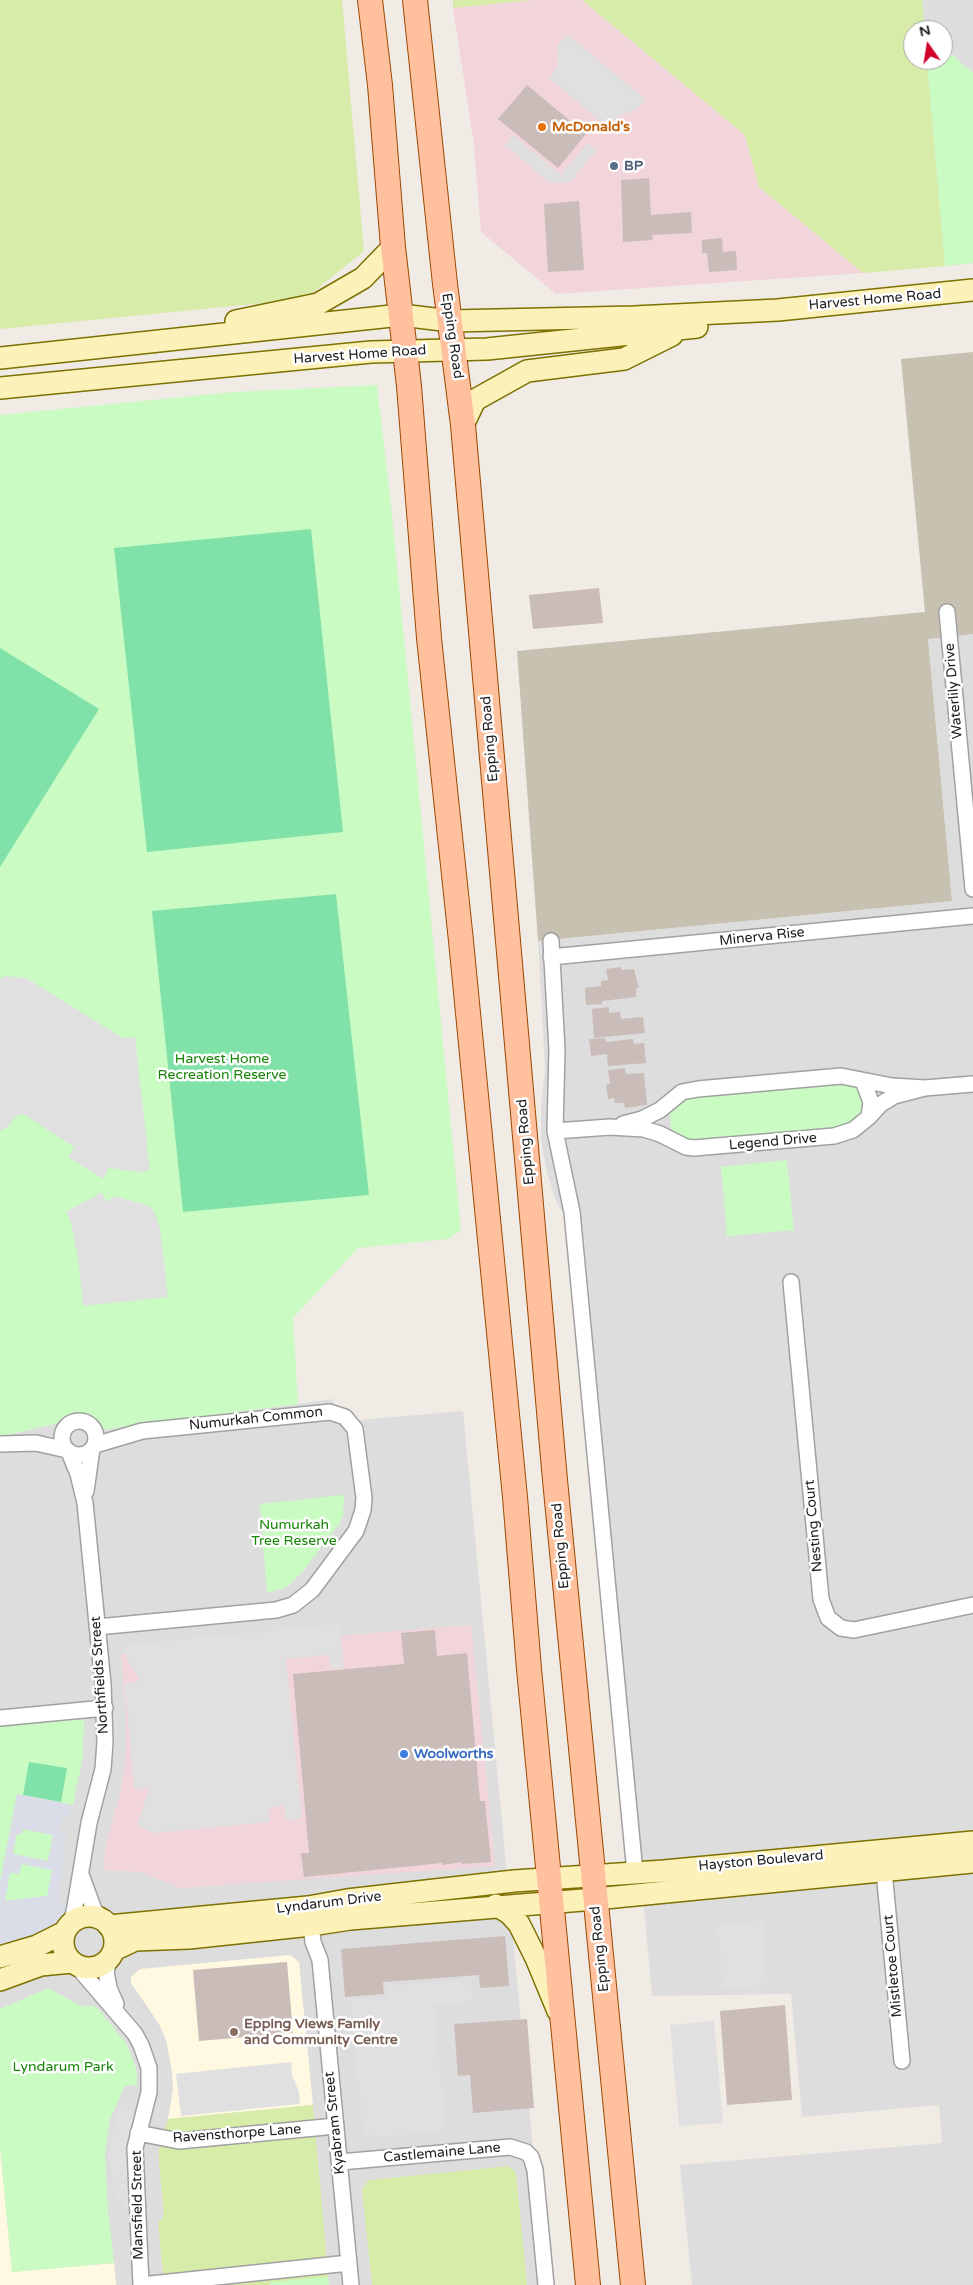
<!DOCTYPE html>
<style>
body{margin:0}
#map{position:relative;width:973px;height:2285px;overflow:hidden;background:#f1ebe6;font-family:"Varela Round",sans-serif}
canvas{display:block}
.north{position:absolute;left:903px;top:20px;width:50px;height:50px;box-sizing:border-box;background:#fff;border:1px solid #a6a6a6;border-radius:50%;rotate:347deg;font-size:14px;font-weight:700;line-height:20px;text-align:center;color:#202020}
.north::after{content:'';display:block;margin:auto;width:18px;height:22px;background:#d0002b;clip-path:polygon(50% 0,100% 100%,50% 72%,0 100%)}
</style>
<div id="map">
<canvas width="973" height="2285"></canvas>
<div class="north">N</div>
</div>
<script>
const ctx = document.querySelector('canvas').getContext('2d');
ctx.lineJoin = 'round';
function fillPath(path, color) {
  ctx.fillStyle = color;
  ctx.fill(path, 'evenodd');
}
function toPath(rows) {
  const path = new Path2D();
  for (const r of rows) {
    if (r.length === 3) {
      path.moveTo(r[0] + r[2], r[1]);
      path.arc(r[0], r[1], r[2], 0, 2 * Math.PI);
      continue;
    }
    path.moveTo(r[0], r[1]);
    for (let i = 2; i < r.length; i += 2) path.lineTo(r[i], r[i + 1]);
  }
  return path;
}
function trace(path, color, width, dash) {
  ctx.strokeStyle = color;
  ctx.lineWidth = width;
  ctx.lineCap = dash ? 'butt' : 'round';
  ctx.setLineDash(dash || []);
  ctx.stroke(path);
}
function drawText(font, color, halo, rows, align = 'center') {
  ctx.font = font + ' "Varela Round",sans-serif';
  ctx.lineWidth = 5;
  ctx.setLineDash([]);
  ctx.textBaseline = 'middle';
  ctx.strokeStyle = halo;
  ctx.fillStyle = color;
  for (const [text, x, y, turn = 0] of rows) {
    ctx.save();
    ctx.translate(x, y);
    ctx.rotate((+turn || 0) * Math.PI / 180);
    ctx.textAlign = isNaN(turn) ? turn : align;
    if (halo) ctx.strokeText(text, 0, 0);
    ctx.fillText(text, 0, 0);
    ctx.restore();
  }
}
const residential = toPath([
 [922,0,973,0,973,263,945,266,927,60,943,60,943,30,925,30],
 [973,634,973,2285,692,2285,680,2165,942,2143,939,2105,802,2117,791,1994,652,1996,584,1240,557,1204,547,1173,541,1140,541,1104,545,1070,538,941,952,901,928,638],
 [333,1399,336,1422,463,1411,546,2285,0,2285,0,1437,58,1423,88,1420,98,1430]
]);
const commercial = toPath([
 [533,0,582,0,745,135,759,187,863,273,556,294,481,232,474,145,453,8],
 [471,1625,495,1866,180,1888,141,1872,103,1870,106,1845,121,1790,126,1753,126,1708,121,1654]
]);
const education = toPath([
 [290,1955,299,1962,313,2105,168,2119,173,2089,172,2072,166,2040,159,2024,131,1983,131,1977,140,1969],
 [0,2146,12,2272,114,2263,116,2285,0,2285]
]);
const construction = toPath([
 [973,352,973,634,928,639,952,901,538,941,517,651,925,612,901,359]
]);
const grass = toPath([
 [0,0,342,0,364,251,305,299,0,329],
 [453,0,533,0,453,8],
 [582,0,922,0,925,30,913,30,913,60,927,60,945,266,863,273,759,187,745,135],
 [313,2105,329,2285,164,2285,158,2223,164,2216,159,2163,159,2150,168,2119],
 [509,2166,516,2173,527,2285,372,2285,362,2189,369,2180]
]);
const park = toPath([
 [943,47,973,73,973,263,945,266,927,60,943,60],
 [377,385,392,514,461,1230,448,1239,358,1248,293,1318,298,1404,97,1430,88,1420,58,1423,0,1437,0,415,234,392],
 [835,1082,850,1084,859,1089,865,1102,860,1117,850,1124,839,1128,771,1136,687,1141,678,1137,671,1129,670,1113,674,1105,682,1099,692,1096],
 [787,1160,794,1230,727,1236,721,1167],
 [344,1495,343,1516,339,1524,304,1570,287,1587,267,1593,260,1504],
 [84,1713,83,1756,73,1805,17,1794,0,1882,0,1720],
 [23,1829,53,1835,48,1861,13,1854,17,1833],
 [21,1864,53,1870,47,1896,4,1901,10,1873],
 [48,1988,81,2006,96,2006,127,2045,137,2071,137,2085,125,2086,109,2122,105,2152,108,2211,114,2263,12,2272,0,2146,0,2009],
 [328,2277,329,2285,270,2285,270,2282]
]);
const pitch = toPath([
 [311,529,343,832,147,852,114,548],
 [0,648,99,709,0,867],
 [336,894,369,1195,183,1212,152,911],
 [29,1762,67,1768,61,1802,23,1795]
]);
const parking = toPath([
 [567,34,645,99,637,109,616,117,607,127,549,78,557,68,558,44],
 [513,135,561,175,588,143,597,150,570,182,550,183,505,145],
 [7,976,26,978,123,1038,135,1037,150,1171,137,1172,109,1168,103,1179,68,1157,74,1147,23,1114,16,1116,8,1126,0,1132,0,978],
 [102,1192,106,1202,114,1196,150,1206,155,1213,160,1229,168,1297,83,1306,78,1259,71,1223,66,1212],
 [340,1624,344,1668,331,1669,329,1655,286,1659,302,1818,286,1820,284,1806,268,1808,270,1822,154,1833,137,1826,149,1790,148,1788,134,1789,125,1683,138,1682,138,1677,126,1658,125,1645],
 [762,1921,767,1985,723,1988,717,1924],
 [469,1978,474,2001,433,2004,446,2130,372,2138,363,2131,350,1999,388,1997,386,1986],
 [714,2021,723,2123,679,2126,670,2025],
 [291,2062,292,2075,299,2092,300,2104,181,2116,176,2074],
 [121,2103,124,2103,134,2114,126,2148,130,2211,114,2195,109,2155,112,2130]
]);
const plaza = toPath([
 [17,1794,73,1805,69,1817,62,1816,59,1831,66,1832,59,1904,69,1903,64,1919,50,1934,0,1947,0,1882],
 [23,1829,53,1835,48,1861,13,1854,17,1834,22,1834],
 [22,1864,52,1870,47,1896,5,1901,10,1873,19,1874]
]);
const building = toPath([
 [527,85,586,134,558,168,498,119],
 [649,178,651,215,691,212,692,233,652,235,653,240,623,242,621,180],
 [579,201,584,270,548,272,544,204],
 [722,238,723,252,736,251,737,270,709,272,707,253,702,253,702,240],
 [599,588,603,623,533,629,529,595],
 [621,967,622,970,634,969,639,988,636,988,636,997,602,1001,602,1004,586,1005,585,988,601,986,601,981,608,980,606,969],
 [609,1007,609,1013,620,1012,621,1019,643,1017,645,1033,594,1038,592,1009],
 [605,1038,606,1042,633,1039,634,1044,644,1043,646,1063,608,1066,607,1054,591,1056,589,1039],
 [625,1068,626,1074,644,1073,647,1105,625,1108,624,1103,615,1103,614,1098,608,1099,606,1085,610,1084,608,1070],
 [435,1630,437,1656,467,1653,480,1801,485,1801,491,1862,462,1864,462,1862,442,1865,442,1863,304,1877,301,1853,309,1853,293,1674,404,1664,401,1633],
 [505,1936,509,1986,480,1988,479,1975,383,1982,384,1994,345,1997,341,1949],
 [287,1962,293,2033,199,2041,193,1970],
 [785,2005,792,2100,727,2105,720,2011],
 [527,2019,534,2108,473,2113,470,2075,458,2076,454,2024]
]);
const street = toPath([
 [947,612,973,889],
 [551,941,557,1050,555,1131,572,1212,635,1873],
 [551,957,973,916],
 [863,1081,871,1102,869,1117],
 [623,1124,642,1119,660,1110,682,1092,698,1089,841,1076,892,1086,925,1088,973,1084],
 [555,1131,610,1127,644,1129,660,1134,686,1147,694,1148,834,1136,853,1130,869,1117,881,1104,894,1096,925,1088],
 [791,1282,821,1599,828,1618,841,1628,854,1630,973,1605],
 [79,1438,17],
 [0,1444,36,1443,67,1450],
 [95,1445,142,1431,330,1412,345,1417,355,1429,364,1498,363,1510,356,1531,312,1590,293,1605,276,1610,97,1627],
 [69,1452,78,1474,85,1503,103,1684,105,1742,103,1769,89,1823,74,1912,70,1925],
 [86,1491,92,1449],
 [0,1718,105,1708],
 [884,1871,902,2061],
 [82,1877,94,1910,106,1922],
 [311,1925,313,1942,320,1960,351,2285],
 [110,1958,106,1971,109,1988,116,2004],
 [75,1964,135,2034,141,2045,149,2068,149,2092,135,2148,141,2285],
 [138,2133,179,2141,336,2126],
 [340,2162,510,2147,526,2152,531,2157,535,2170,546,2285],
 [141,2285,349,2263]
]);
const secondary = toPath([
 [236,321,318,304,363,278,393,247],
 [0,358,401,315,451,321,634,317,778,310,973,290],
 [0,388,371,352,487,349,697,327],
 [463,425,475,400,527,371,624,359,672,335],
 [496,1905,510,1914,519,1924,536,1958,558,2011],
 [89,1942,26],
 [109,1926,308,1907,347,1900,514,1881,664,1871,973,1842],
 [114,1950,135,1940,189,1938,311,1925,350,1919,595,1899,973,1862],
 [0,1957,37,1946,65,1932],
 [0,1980,41,1965,72,1962]
]);
const primary = toPath([
 [370,0,380,85,393,247,409,386,429,638,461,941,515,1497,529,1669,588,2285],
 [415,0,445,284,463,425,555,1480,633,2285]
]);
const markers = [
 [542,127,5,"#e8710a"],
 [614,166,5,"#5c6f8a"],
 [404,1754,5,"#3f7fe0"],
 [234,2032,5,"#8d6e63"]
];
const foodNames = [
 ["McDonald's",552,127]
];
const serviceNames = [
 ["BP",624,166]
];
const streetNames = [
 ["Harvest Home Road",875,300,-5],
 ["Epping Road",452,336,82],
 ["Harvest Home Road",360,355,-4],
 ["Waterlily Drive",954,691,-95],
 ["Epping Road",490,739,-95],
 ["Minerva Rise",762,937,-6],
 ["Epping Road",526,1142,-95],
 ["Legend Drive",773,1142,-5],
 ["Numurkah Common",256,1419,-6],
 ["Nesting Court",814,1526,-95],
 ["Epping Road",561,1546,-95],
 ["Northfields Street",100,1675,-94],
 ["Hayston Boulevard",761,1861,-5],
 ["Lyndarum Drive",329,1903,-7],
 ["Epping Road",600,1949,-96],
 ["Mistletoe Court",893,1966,-95],
 ["Kyabram Street",335,2123,-96],
 ["Ravensthorpe Lane",237,2134,-4],
 ["Castlemaine Lane",442,2153,-5],
 ["Mansfield Street",138,2205,-91]
];
const parkNames = [
 ["Harvest Home",222,1059],
 ["Recreation Reserve",222,1075],
 ["Numurkah",294,1525],
 ["Tree Reserve",294,1541],
 ["Lyndarum Park",63,2067]
];
const shopNames = [
 ["Woolworths",414,1754]
];
const educationNames = [
 ["Epping Views Family",244,2024],
 ["and Community Centre",244,2040]
];
fillPath(residential, '#dedddd');
fillPath(commercial, '#f2d5da');
fillPath(education, '#fff9e1');
fillPath(construction, '#c6c1b1');
fillPath(grass, '#d8ecaa');
fillPath(park, '#c9fbc2');
fillPath(pitch, '#81e2a9');
fillPath(parking, '#e0e0e0');
fillPath(plaza, '#dadde7');
fillPath(building, '#c9bcb9');
trace(street, '#a1a1a1', 18);
trace(secondary, '#7d7101', 24);
trace(primary, '#9c4800', 26);
trace(street, '#fff', 15);
trace(secondary, '#fcf1b9', 21);
trace(primary, '#ffc09d', 24);
for (const [x, y, r, color] of markers) {
  const dot = new Path2D();
  dot.arc(x, y, r, 0, 2 * Math.PI);
  ctx.fillStyle = color;
  ctx.fill(dot);
  trace(dot, '#fff', 2);
}
drawText('bold 14px', '#c56008', '#fff', foodNames, 'left');
drawText('bold 14px', '#4e5e75', '#fff', serviceNames, 'left');
drawText('14px', '#202020', '#fff', streetNames);
drawText('14px', '#178408', '#fff', parkNames);
drawText('bold 14px', '#366cbe', '#fff', shopNames, 'left');
drawText('bold 14px', '#785e54', '#fff', educationNames, 'left');
</script>
